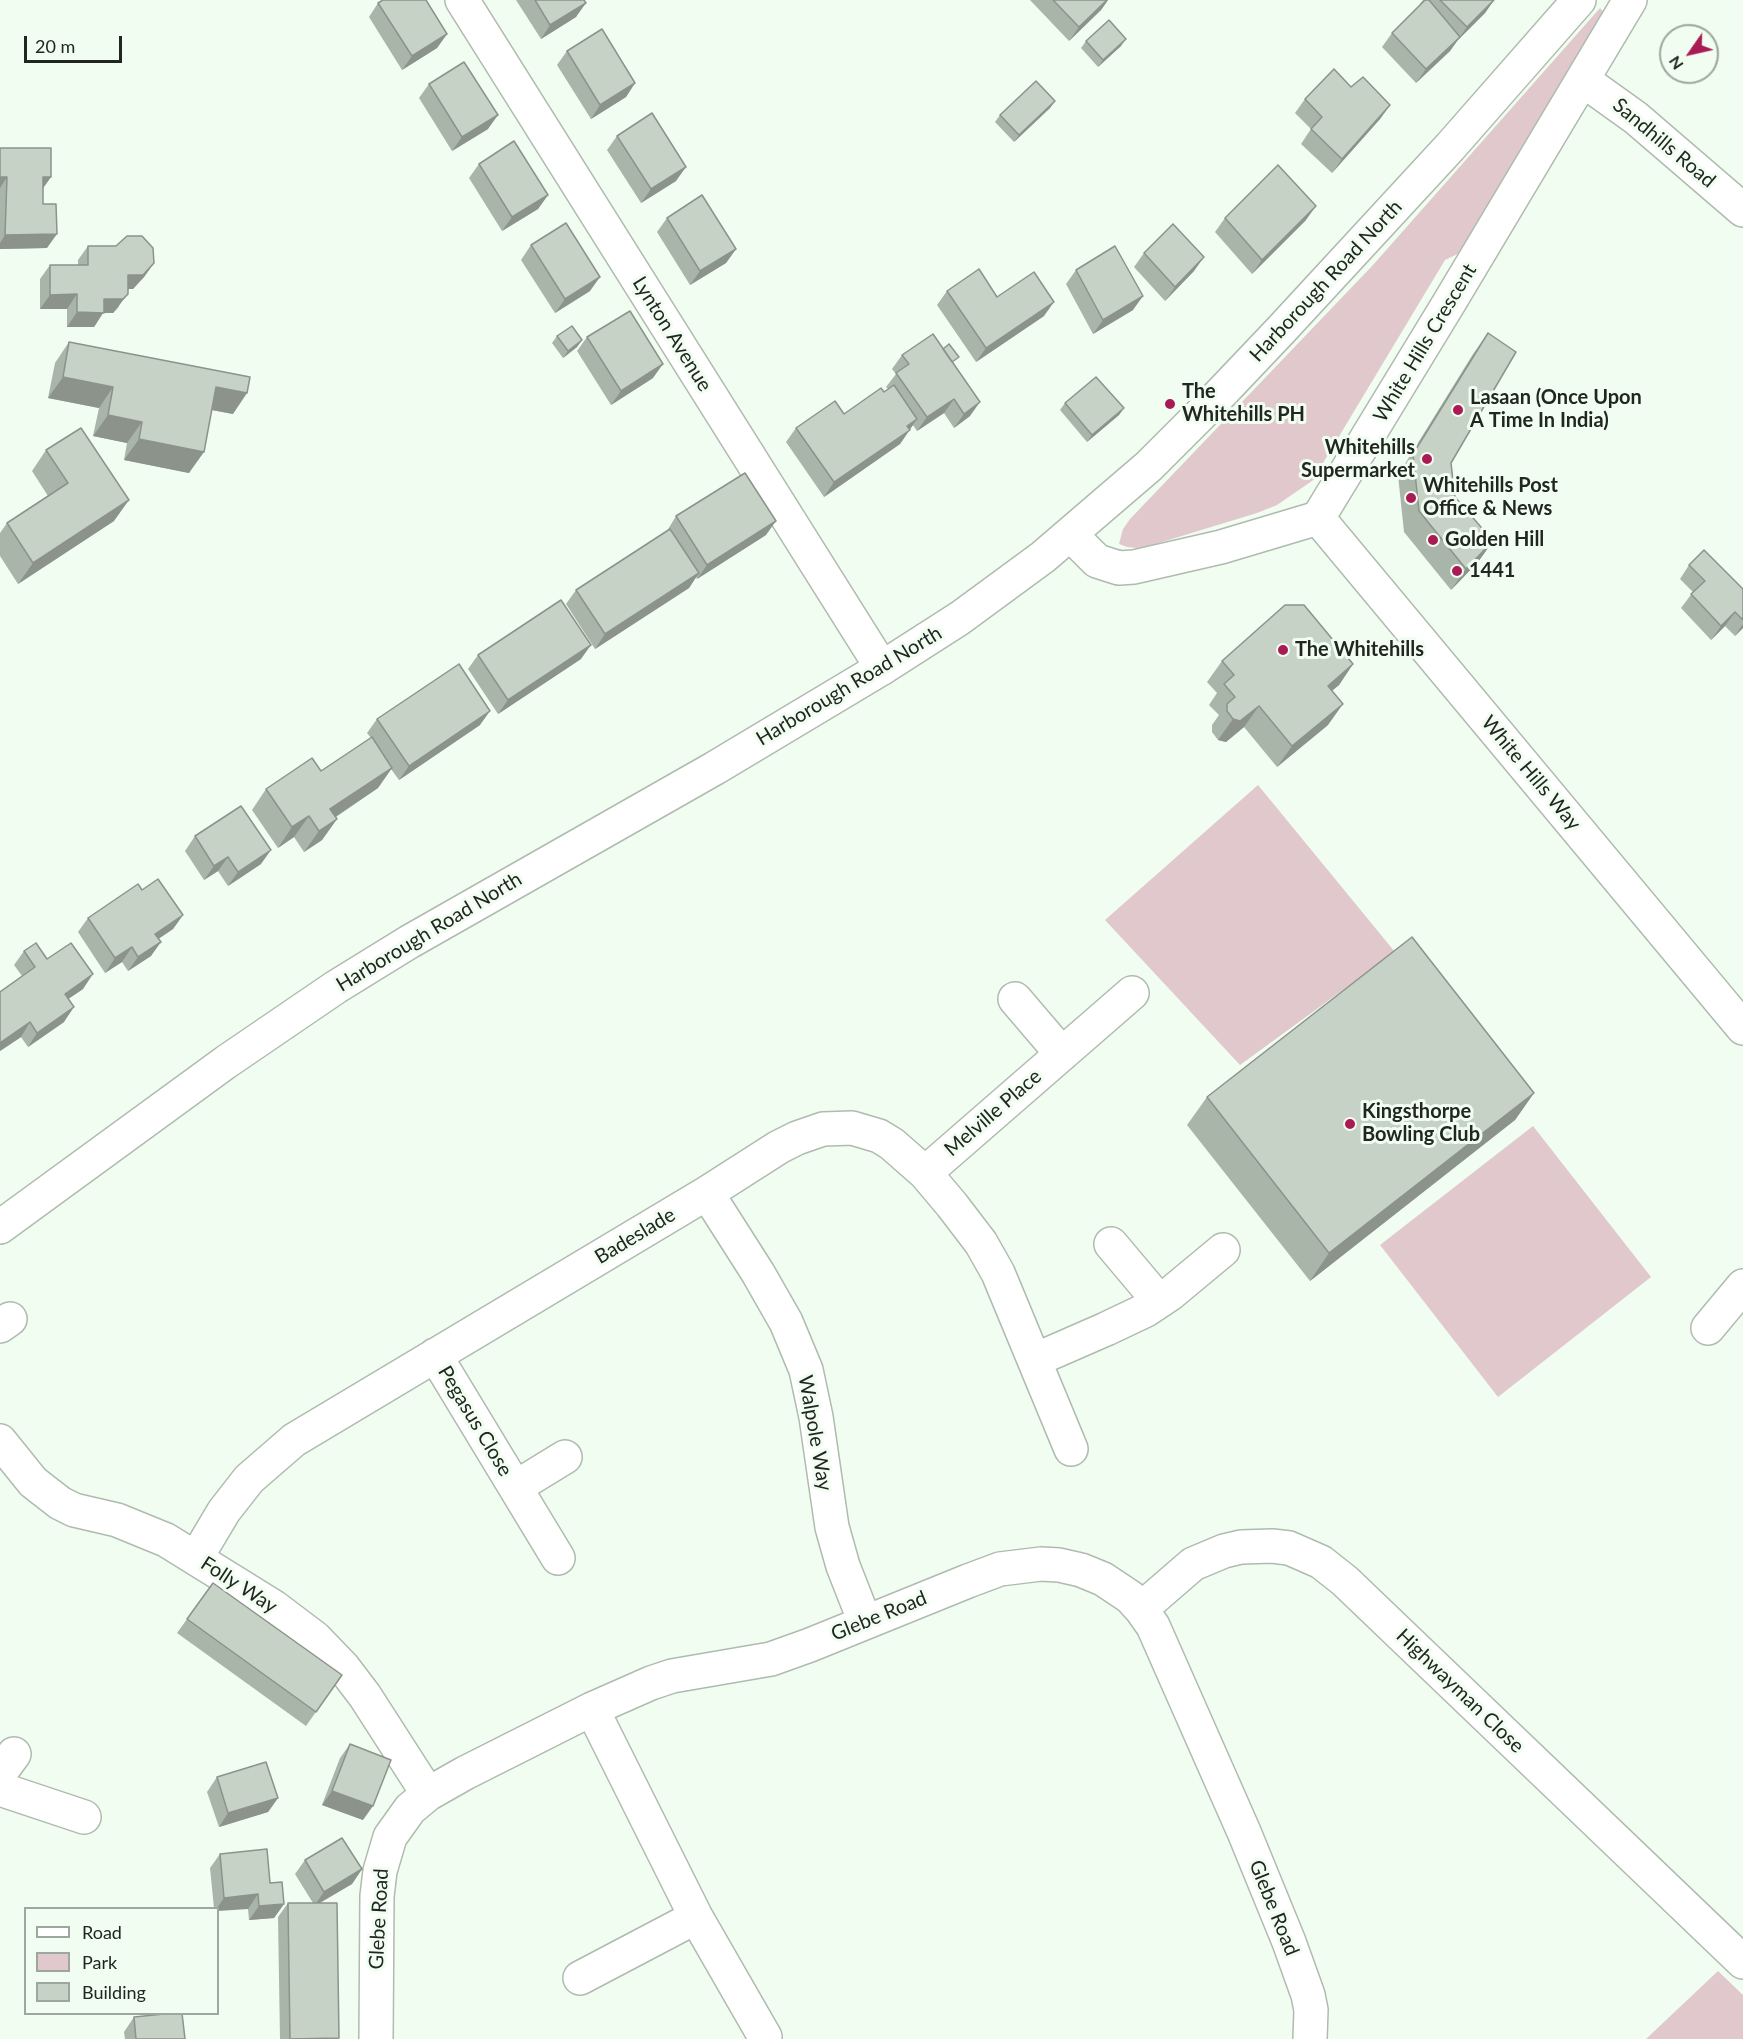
<!DOCTYPE html>
<style>
body{margin:0}
#map{position:relative;width:1743px;height:2039px;overflow:hidden;background:#f0fdf0;font-family:Lato,sans-serif}
canvas{display:block}
.legend{position:absolute;left:24px;top:1907px;width:195px;height:108px;box-sizing:border-box;background:#f0fdf0;border:2px solid #9da79d;margin:0;padding:8px 10px;list-style:none;font-size:18px;color:#212621}
.legend li{display:flex;align-items:center;gap:12px;height:30px}
.legend b{width:30px;border:2px solid #9da79d}
.north{position:absolute;left:1659px;top:24px;width:60px;height:60px;box-sizing:border-box;background:#f0fdf0;border:2px solid #9da79d;border-radius:50%;rotate:236deg;font-size:16px;font-weight:700;line-height:24px;text-align:center;color:#212621}
.north::after{content:'';display:block;margin:auto;width:21px;height:27px;background:#aa1a55;clip-path:polygon(50% 0,100% 100%,50% 72%,0 100%)}
.scale{position:absolute;left:24px;top:36px;width:98px;height:27px;box-sizing:border-box;border:3px solid #212621;border-top:0;padding-left:8px;font-size:18px;line-height:21px;white-space:nowrap;color:#212621;-webkit-text-stroke:4px #f0fdf0;paint-order:stroke}
</style>
<div id="map">
<canvas width="1743" height="2039"></canvas>
<ul class="legend">
<li><b style="height:8px;background:#fff"></b>Road</li>
<li><b style="height:16px;background:#e1c8cd"></b>Park</li>
<li><b style="height:16px;background:#c6d2c5"></b>Building</li>
</ul>
<div class="north">N</div>
<div class="scale">20 m</div>
</div>
<script>
const ctx = document.querySelector('canvas').getContext('2d');
ctx.lineJoin = 'round';
function fillPath(path, color) {
  ctx.fillStyle = color;
  ctx.fill(path, 'evenodd');
}
function toPath(rows) {
  const path = new Path2D();
  for (const r of rows) {
    path.moveTo(r[0], r[1]);
    for (let i = 2; i < r.length; i += 2) path.lineTo(r[i], r[i + 1]);
  }
  return path;
}
function trace(path, color, width, dash) {
  ctx.strokeStyle = color;
  ctx.lineWidth = width;
  ctx.lineCap = dash ? 'butt' : 'round';
  ctx.setLineDash(dash || []);
  ctx.stroke(path);
}
function drawText(font, color, halo, rows, align = 'center') {
  ctx.font = font + ' Lato,sans-serif';
  ctx.lineWidth = 6;
  ctx.setLineDash([]);
  ctx.textBaseline = 'middle';
  ctx.strokeStyle = halo;
  ctx.fillStyle = color;
  for (const [text, x, y, turn = 0] of rows) {
    ctx.save();
    ctx.translate(x, y);
    ctx.rotate((+turn || 0) * Math.PI / 180);
    ctx.textAlign = isNaN(turn) ? turn : align;
    if (halo) ctx.strokeText(text, 0, 0);
    ctx.fillText(text, 0, 0);
    ctx.restore();
  }
}
const green = toPath([
 [1600,8,1604,13,1462,252,1445,260,1323,463,1325,472,1277,505,1257,513,1149,546,1137,548,1127,547,1119,544,1123,529,1130,519,1373,265],
 [1258,785,1395,952,1240,1065,1105,920],
 [1533,1126,1651,1277,1498,1397,1380,1245],
 [1718,1971,1743,1995,1743,2039,1646,2039]
]);
const minor = toPath([
 [462,0,882,668],
 [1583,80,1636,118,1743,210],
 [1318,518,1743,1028],
 [1071,535,1097,561,1119,568,1134,567,1221,547,1318,518,1449,303,1630,0],
 [1015,999,1062,1054],
 [925,1173,1132,993],
 [707,1193,758,1273,786,1322,806,1370,816,1417,832,1527,843,1566,865,1622],
 [1111,1244,1159,1301],
 [0,1326,10,1319],
 [1708,1328,1743,1286],
 [435,1355,558,1558],
 [1035,1360,1106,1329,1146,1310,1170,1294,1223,1250],
 [0,1441,33,1482,60,1503,74,1510,117,1520,166,1540,274,1607,315,1638,343,1667,365,1696,428,1794],
 [516,1487,565,1457],
 [196,1558,224,1511,249,1479,294,1440,707,1193,779,1147,797,1138,823,1129,852,1128,879,1136,892,1144,925,1173,952,1205,981,1243,998,1273,1071,1449],
 [1141,1609,1193,1564,1224,1551,1241,1547,1272,1546,1289,1548,1321,1562,1345,1581,1743,1962],
 [592,1709,696,1917,765,2037],
 [0,1773,14,1754],
 [0,1789,84,1817],
 [580,1978,696,1917],
 [376,2039,377,1896,380,1871,390,1837,410,1809,428,1794,465,1773,592,1709,651,1683,672,1676,771,1659,810,1645,968,1581,1000,1569,1041,1564,1059,1565,1081,1570,1103,1579,1130,1597,1141,1609,1153,1626,1244,1832,1289,1942,1308,1995,1311,2010,1310,2039]
]);
const highway = toPath([
 [0,1227,226,1062,336,987,409,942,715,768,882,668,960,618,1043,557,1149,466,1205,410,1281,330,1450,147,1579,0]
]);
const wall = toPath([
 [516,0,584,0,576,17,541,39],
 [1030,0,1108,0,1101,10,1069,41],
 [1423,0,1494,0,1485,13,1457,41,1450,51,1416,83,1382,47,1392,33,1421,4,1420,4],
 [378,3,447,34,437,48,402,70,369,17],
 [1086,41,1121,46,1098,67,1081,48],
 [567,51,635,83,626,97,591,119,557,65],
 [429,84,488,129,452,151,419,98],
 [1351,87,1390,105,1380,119,1332,173,1301,144,1311,129,1295,113,1305,99],
 [1055,101,1050,108,1014,142,995,122,1000,115],
 [617,136,676,181,641,203,607,150],
 [0,148,51,177,43,188,43,204,47,248,0,249],
 [479,164,548,195,538,209,502,231,469,178],
 [667,218,736,249,726,263,690,285,657,232],
 [1225,218,1306,220,1252,274,1215,232],
 [531,245,590,291,555,313,521,260],
 [88,246,154,263,144,277,133,289,128,289,118,308,113,313,103,313,94,327,67,327,67,309,40,309,40,279,50,265,78,265,78,260],
 [1144,253,1194,271,1165,301,1134,267],
 [1076,270,1133,310,1093,334,1066,284],
 [947,291,997,297,1044,316,976,362,937,305],
 [1488,333,1451,463,1455,497,1493,541,1478,562,1451,590,1404,532,1398,475,1473,354],
 [557,336,582,340,577,347,563,358,552,343],
 [587,337,653,378,611,405,577,351],
 [69,342,233,414,212,410,189,473,124,460,127,443,93,436,99,408,48,398,55,363],
 [902,355,954,364,970,416,954,428,944,413,917,431,913,425,900,444,824,497,786,442,796,428,844,414,888,389,886,387,896,374,892,369],
 [1065,403,1124,408,1119,415,1087,442,1060,410],
 [46,450,114,521,18,584,0,556,0,533,7,523,48,496,32,471],
 [676,516,766,535,697,579,696,577,689,588,595,649,566,604,576,590,667,531],
 [1689,565,1743,589,1743,628,1735,636,1725,626,1711,640,1681,608,1693,592,1680,579],
 [478,655,581,659,498,714,468,669],
 [1222,661,1353,664,1339,685,1332,691,1328,725,1277,767,1244,727,1226,742,1218,740,1212,732,1212,725,1219,715,1209,705,1217,693,1207,682],
 [377,719,480,725,399,780,391,769,378,788,336,817,337,819,322,840,304,852,294,837,278,848,252,810,266,789,321,771,371,738,367,733],
 [195,836,261,864,228,886,218,871,204,880,185,851],
 [142,890,183,915,173,929,158,939,151,956,128,971,122,962,105,973,78,932,88,918],
 [24,951,47,959,83,989,68,999,64,1022,28,1047,21,1037,0,1051,0,992,22,976,14,965],
 [1534,1093,1515,1120,1310,1281,1187,1125,1207,1097],
 [213,1583,342,1675,306,1726,177,1633],
 [350,1744,363,1820,322,1805,340,1758],
 [217,1777,278,1798,268,1812,219,1827,207,1792],
 [220,1854,270,1883,284,1904,274,1918,249,1920,248,1909,214,1908,210,1868],
 [305,1860,362,1869,352,1884,320,1903,339,2039,280,2039,278,1917,288,1903,313,1903,295,1874],
 [134,2017,185,2039,125,2039,124,2032]
]);
const shadedWall = toPath([
 [1107,0,1108,0,1101,10,1069,41,1079,27],
 [1494,0,1485,13,1457,41,1467,27],
 [586,3,576,17,541,39,550,25],
 [447,34,437,48,402,70,412,56],
 [1460,37,1450,51,1416,83,1426,69],
 [1126,39,1121,46,1098,67,1103,60],
 [635,83,626,97,591,119,600,105],
 [1055,101,1050,108,1014,142,1019,135],
 [1390,105,1380,119,1332,173,1342,159],
 [498,115,488,129,452,151,462,137],
 [686,167,676,181,641,203,651,189],
 [0,177,7,177,0,188],
 [43,177,51,177,41,191],
 [548,195,538,209,502,231,512,217],
 [1316,206,1306,220,1252,274,1262,260],
 [57,234,47,248,0,249,0,243,5,235],
 [736,249,726,263,690,285,700,271],
 [1204,257,1194,271,1165,301,1175,287],
 [154,263,144,277,133,289,118,289,128,275],
 [600,277,590,291,555,313,565,299],
 [77,294,67,309,40,309,50,295],
 [128,294,113,313,103,313,94,327,67,327,77,312,104,299],
 [1143,296,1133,310,1093,334,1103,320],
 [1054,302,1044,316,976,362,986,348],
 [582,340,577,347,563,358,568,351],
 [663,364,653,378,611,405,621,391],
 [63,377,113,387,99,408,48,398],
 [216,387,247,393,233,414,201,408],
 [954,399,944,413,917,431,927,417],
 [980,402,970,416,954,428,964,414],
 [1124,408,1119,415,1087,442,1092,435],
 [108,415,142,422,127,443,93,436],
 [917,419,900,444,824,497,834,482],
 [139,439,204,452,189,473,124,460],
 [129,500,114,521,18,584,33,563],
 [776,521,766,535,697,579,707,565],
 [1493,541,1478,562,1451,590,1466,569],
 [699,573,689,588,595,649,605,634],
 [1735,612,1725,626,1711,640,1721,626],
 [1743,624,1743,628,1735,636],
 [591,645,581,659,498,714,508,700],
 [1353,664,1339,685,1313,706,1328,686],
 [1343,704,1328,725,1277,767,1292,746],
 [1259,706,1244,727,1226,742,1218,740,1233,719],
 [490,711,480,725,399,780,409,766],
 [392,768,378,788,317,829,330,809],
 [309,816,294,837,278,848,292,827],
 [337,819,322,840,304,852,319,831],
 [271,850,261,864,228,886,238,872],
 [228,857,218,871,204,880,214,866],
 [183,915,173,929,145,948,155,934],
 [161,942,151,956,128,971,138,957],
 [132,947,122,962,105,973,115,958],
 [93,974,83,989,55,1008,65,994],
 [74,1007,64,1022,28,1047,37,1033],
 [30,1022,21,1037,0,1051,0,1043],
 [1534,1093,1515,1120,1310,1281,1329,1253],
 [332,1791,373,1806,363,1820,322,1805],
 [278,1798,268,1812,219,1827,228,1813],
 [362,1869,352,1884,314,1906,324,1892],
 [258,1894,248,1909,218,1911,218,1908,217,1908,224,1898],
 [284,1904,274,1918,249,1920,259,1906]
]);
const building = toPath([
 [383,0,426,0,447,34,412,56,378,3,383,0],
 [535,0,584,0,586,3,550,25,535,0],
 [1053,0,1107,0,1079,27,1053,0],
 [1425,0,1429,0,1460,37,1426,69,1392,33,1425,0],
 [1440,0,1494,0,1467,27,1440,0],
 [1109,20,1126,39,1103,60,1086,41,1109,20],
 [602,29,635,83,600,105,567,51,602,29],
 [464,62,498,115,462,137,429,84,464,62],
 [1334,69,1351,87,1363,77,1390,105,1342,159,1311,129,1322,117,1305,99,1334,69],
 [1036,81,1055,101,1019,135,1000,115,1036,81],
 [652,113,686,167,651,189,617,136,652,113],
 [514,141,548,195,512,217,479,164,514,141],
 [0,148,51,148,51,177,43,177,43,204,56,204,57,234,5,235,7,177,0,177,0,148],
 [1278,165,1316,206,1262,260,1225,218,1278,165],
 [702,195,736,249,700,271,667,218,702,195],
 [566,223,600,277,565,299,531,245,566,223],
 [1173,224,1204,257,1175,287,1144,253,1173,224],
 [127,236,142,236,153,248,154,263,143,275,128,275,128,294,123,299,104,299,104,313,77,312,77,294,50,295,50,265,88,265,88,246,116,246,127,236],
 [1115,246,1143,296,1103,320,1076,270,1115,246],
 [979,269,997,297,1034,272,1054,302,986,348,947,291,979,269],
 [630,311,663,364,621,391,587,337,630,311],
 [572,326,582,340,568,351,557,336,572,326],
 [1488,333,1516,352,1451,463,1455,497,1493,541,1466,569,1419,511,1413,454,1488,333],
 [933,334,980,402,964,414,954,399,927,417,896,373,909,364,902,355,933,334],
 [69,342,250,377,247,393,216,387,204,452,139,439,142,422,108,415,113,387,63,377,69,342],
 [949,344,959,357,952,362,943,349,949,344],
 [1096,377,1124,408,1092,435,1065,403,1096,377],
 [894,385,917,419,907,426,910,430,834,482,796,428,835,401,844,414,881,388,884,392,894,385],
 [81,428,129,500,33,563,7,523,68,483,46,450,81,428],
 [745,473,776,521,707,565,676,516,745,473],
 [670,529,699,573,605,634,576,590,670,529],
 [1704,550,1743,589,1743,620,1735,612,1721,626,1691,594,1705,581,1689,565,1704,550],
 [561,600,591,645,508,700,478,655,561,600],
 [1285,605,1304,605,1353,664,1328,686,1343,704,1292,746,1259,706,1240,721,1233,719,1227,711,1227,704,1235,697,1224,684,1234,675,1222,661,1285,605],
 [459,664,490,711,409,766,377,719,459,664],
 [372,737,392,768,330,809,337,819,319,831,309,816,292,827,266,789,312,758,321,771,372,737],
 [241,806,271,850,238,872,228,857,214,866,195,836,241,806],
 [158,879,183,915,155,934,161,942,138,957,132,947,115,958,88,918,138,884,142,890,158,879],
 [1412,937,1534,1093,1329,1253,1207,1097,1412,937],
 [36,943,47,959,71,943,93,974,65,994,74,1007,37,1033,30,1022,0,1043,0,992,35,967,24,951,36,943],
 [213,1583,342,1675,316,1712,187,1619,213,1583],
 [350,1744,391,1760,373,1806,332,1791,350,1744],
 [266,1762,278,1798,228,1813,217,1777,266,1762],
 [342,1838,362,1869,324,1892,305,1860,342,1838],
 [267,1849,270,1883,282,1882,284,1904,259,1906,258,1894,224,1898,220,1854,267,1849],
 [288,1903,337,1903,339,2038,290,2039,288,1903],
 [174,2013,182,2013,185,2039,136,2039,134,2017,174,2013]
]);
const markers = [
 [1170,404,6,"#aa1a55"],
 [1458,410,6,"#aa1a55"],
 [1427,459,6,"#aa1a55"],
 [1411,498,6,"#aa1a55"],
 [1433,540,6,"#aa1a55"],
 [1457,571,6,"#aa1a55"],
 [1283,650,6,"#aa1a55"],
 [1350,1124,6,"#aa1a55"]
];
const streetNames = [
 ["Sandhills Road",1664,143,40],
 ["Harborough Road North",1326,281,-47],
 ["Lynton Avenue",672,334,58],
 ["White Hills Crescent",1425,343,-59],
 ["Harborough Road North",849,686,-31],
 ["White Hills Way",1531,773,50],
 ["Harborough Road North",429,932,-31],
 ["Melville Place",993,1113,-41],
 ["Badeslade",635,1236,-31],
 ["Pegasus Close",475,1421,59],
 ["Walpole Way",815,1433,80],
 ["Folly Way",239,1585,33],
 ["Glebe Road",879,1616,-22],
 ["Highwayman Close",1460,1691,44],
 ["Glebe Road",1274,1908,68],
 ["Glebe Road",379,1919,-87]
];
const poiNames = [
 ["The",1182,392],
 ["Whitehills PH",1182,415],
 ["Lasaan (Once Upon",1470,398],
 ["A Time In India)",1470,421],
 ["Whitehills",1415,448,"right"],
 ["Supermarket",1415,471,"right"],
 ["Whitehills Post",1423,486],
 ["Office & News",1423,509],
 ["Golden Hill",1445,540],
 ["1441",1469,571],
 ["The Whitehills",1295,650],
 ["Kingsthorpe",1362,1112],
 ["Bowling Club",1362,1135]
];
fillPath(green, '#e1c8cd');
trace(minor, '#afbbae', 36);
trace(highway, '#afbbae', 36);
trace(minor, '#fff', 33);
trace(highway, '#fff', 33);
fillPath(wall, '#aab5a9');
fillPath(shadedWall, '#8b938a');
fillPath(building, '#c6d2c5');
trace(building, '#8b938a', 1.5);
for (const [x, y, r, color] of markers) {
  const dot = new Path2D();
  dot.arc(x, y, r, 0, 2 * Math.PI);
  ctx.fillStyle = color;
  ctx.fill(dot);
  trace(dot, '#f0fdf0', 2);
}
drawText('20px', '#212621', '#f0fdf0', streetNames);
drawText('bold 20px', '#212621', '#f0fdf0', poiNames, 'left');
</script>
